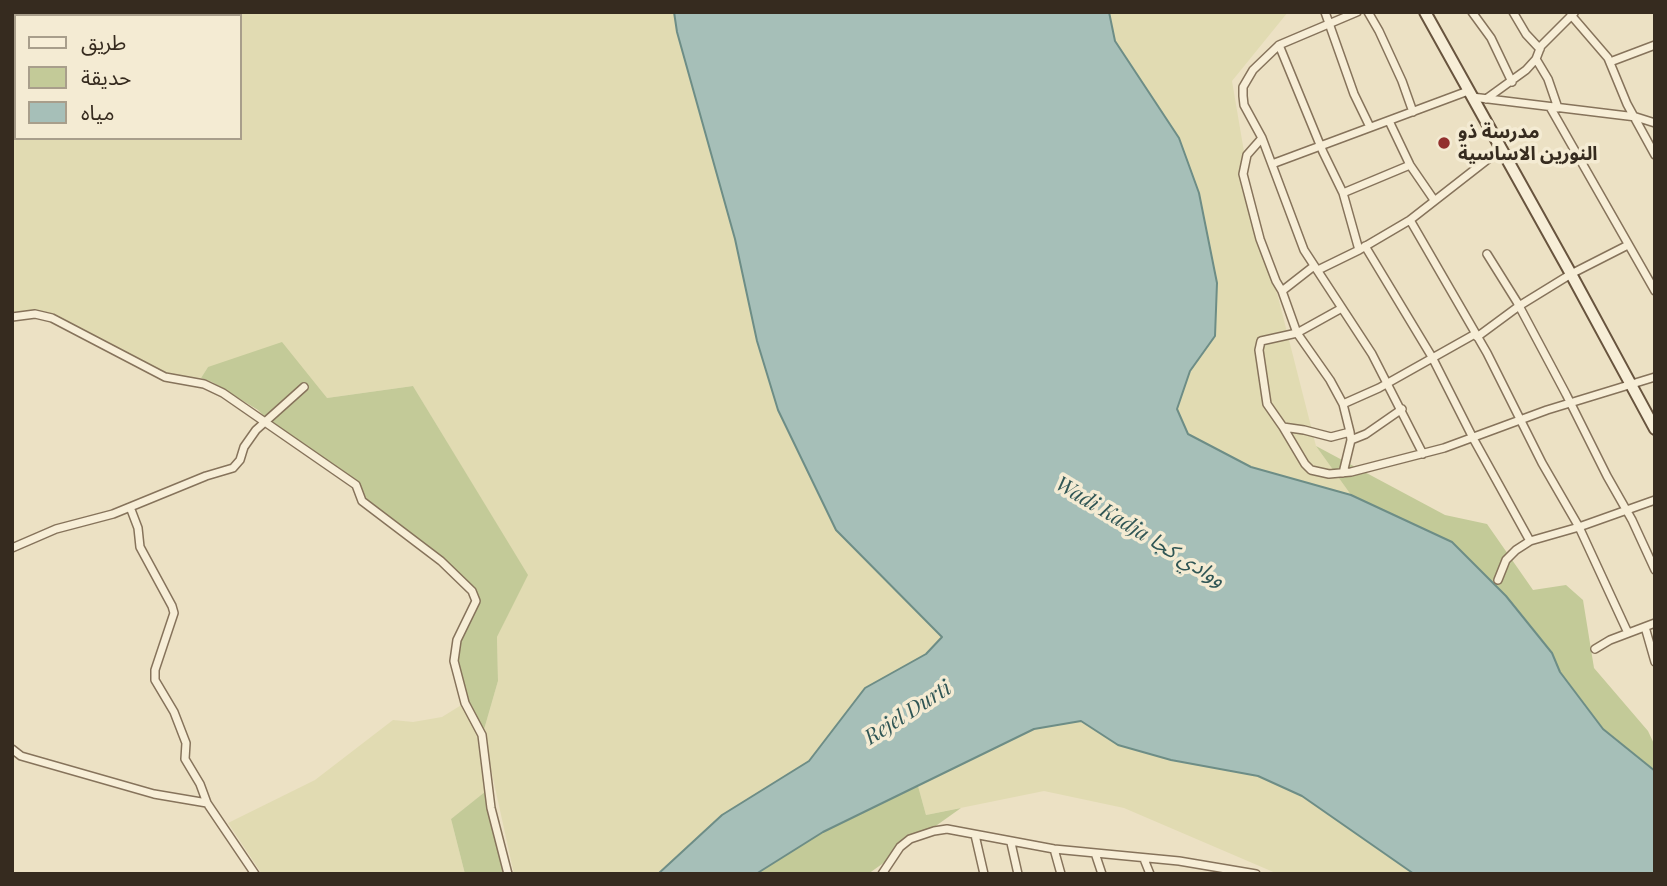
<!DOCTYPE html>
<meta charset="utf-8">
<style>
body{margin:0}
#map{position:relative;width:1667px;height:886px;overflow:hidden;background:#ece1c4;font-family:"Playfair Display","Noto Sans Arabic",serif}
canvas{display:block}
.frame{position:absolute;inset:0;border:14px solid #362b1f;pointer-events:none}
.legend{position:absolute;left:14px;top:14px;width:228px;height:126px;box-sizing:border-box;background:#f4ebd3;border:2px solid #a89e8b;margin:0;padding:9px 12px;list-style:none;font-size:21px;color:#362b1f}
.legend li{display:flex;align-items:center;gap:14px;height:35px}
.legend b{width:35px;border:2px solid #a89e8b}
</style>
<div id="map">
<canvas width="1667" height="886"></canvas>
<div class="frame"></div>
<ul class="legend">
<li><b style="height:9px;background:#f7eed7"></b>طريق</li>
<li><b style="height:19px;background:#c3ca98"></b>حديقة</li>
<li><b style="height:19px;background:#a6bfb8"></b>مياه</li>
</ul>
</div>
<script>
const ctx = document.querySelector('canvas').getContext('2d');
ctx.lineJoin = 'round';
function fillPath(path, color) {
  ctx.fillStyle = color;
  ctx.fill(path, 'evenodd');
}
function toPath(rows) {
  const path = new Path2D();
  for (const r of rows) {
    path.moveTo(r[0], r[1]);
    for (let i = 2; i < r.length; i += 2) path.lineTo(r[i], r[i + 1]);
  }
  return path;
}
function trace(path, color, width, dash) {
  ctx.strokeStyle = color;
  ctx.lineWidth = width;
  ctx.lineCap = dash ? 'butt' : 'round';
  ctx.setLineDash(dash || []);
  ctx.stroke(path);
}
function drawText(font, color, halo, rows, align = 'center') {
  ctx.font = font + ' "Playfair Display","Noto Sans Arabic",serif';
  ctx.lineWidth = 7;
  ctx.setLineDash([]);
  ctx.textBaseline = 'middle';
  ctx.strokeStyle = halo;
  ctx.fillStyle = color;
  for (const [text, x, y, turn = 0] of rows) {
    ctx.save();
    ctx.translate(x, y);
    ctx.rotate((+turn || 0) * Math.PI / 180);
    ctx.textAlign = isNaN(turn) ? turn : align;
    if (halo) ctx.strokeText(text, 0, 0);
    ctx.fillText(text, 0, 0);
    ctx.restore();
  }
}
const farmland = toPath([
 [12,12,674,12,677,32,735,239,757,341,778,410,836,530,942,637,926,654,865,688,809,761,722,815,658,874,514,874,483,733,498,681,497,637,527,575,413,386,327,398,208,367,201,378,166,375,53,314,35,310,12,313],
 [16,16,240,16,240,138,16,138],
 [1109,12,1288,12,1232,81,1250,187,1316,446,1351,495,1251,467,1188,434,1176,409,1190,371,1215,336,1179,138,1115,41],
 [463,704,479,735,486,791,451,819,465,874,262,874,228,823,315,780,393,720,413,722,442,717],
 [1081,721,1118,745,1171,760,1258,776,1302,796,1414,874,1278,874,1124,808,1044,791,926,815,918,786,1034,729]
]);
const green = toPath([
 [282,342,327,398,413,386,528,575,497,637,498,681,483,733,467,703,455,660,459,640,476,595,363,501,356,484,270,422,258,410,212,382,201,378,208,367],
 [1316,446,1445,515,1487,524,1533,590,1566,585,1583,600,1594,668,1648,731,1655,746,1655,771,1603,729,1560,672,1552,652,1506,596,1452,542,1351,495],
 [918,786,926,815,961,808,868,874,756,874,823,832],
 [486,791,506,874,465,874,451,819]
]);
const water = toPath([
 [674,12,1109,12,1115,41,1179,138,1199,193,1217,283,1215,336,1190,371,1177,409,1188,434,1251,467,1351,495,1452,542,1506,596,1552,653,1560,672,1603,729,1655,771,1655,874,1414,874,1302,796,1258,776,1171,760,1118,745,1081,721,1034,729,823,832,756,874,658,874,722,815,809,761,865,688,926,654,942,637,836,530,778,410,757,341,735,239,677,32,674,12]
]);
const minor = toPath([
 [1325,12,1354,94,1370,127],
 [1357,12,1279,45,1253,70,1243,87,1243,96,1244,105,1262,138,1304,250,1372,354,1423,454],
 [1368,12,1379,31,1402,81,1413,112],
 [1472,12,1491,38,1512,82],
 [1513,12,1526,34,1540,49],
 [1571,15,1608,58,1627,104,1655,155],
 [1279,45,1323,152,1343,193,1359,250],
 [1536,59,1548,79,1558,108],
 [1610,62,1655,45],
 [1472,97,1636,117,1655,123],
 [1486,99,1526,70,1536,59,1541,46,1574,13],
 [1550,107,1655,291],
 [1389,121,1410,165,1434,200],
 [1262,138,1247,155,1243,174,1260,239,1276,281,1282,291],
 [1272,164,1468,91],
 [1343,193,1410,165],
 [1410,220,1487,353,1542,463,1579,527,1628,633],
 [1365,246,1432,357,1473,438,1530,541,1579,527,1655,500],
 [1487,254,1517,302,1566,394,1607,476,1632,520,1655,570],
 [1314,266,1282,291,1297,333,1342,308],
 [1318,270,1359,250,1410,220,1501,149],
 [12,317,35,314,52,318,165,377,204,384,223,393,356,485,362,501,441,561,472,591,476,601,457,640,454,661,465,703,482,735,491,808,508,874],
 [1477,337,1519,306,1571,274,1628,245],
 [1343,404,1379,388,1475,334],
 [1283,427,1305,464,1311,470,1329,474,1351,472,1444,448,1547,410,1655,377],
 [1351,440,1366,434,1402,409],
 [1343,473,1351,440,1350,432,1343,404,1330,380,1297,333,1261,341,1259,350,1267,404,1283,427,1304,430,1331,437,1350,432],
 [130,507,138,528,140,547,172,606,174,613,155,670,155,680,174,712,186,743,185,759,200,784,207,803],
 [12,548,56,529,113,514,206,476,233,468,240,460,244,447,256,430,304,387],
 [1498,580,1506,560,1516,550,1530,541],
 [1645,627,1655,662],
 [1595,649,1610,640,1655,623],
 [12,749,21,756,154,794,207,803,255,874],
 [975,835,984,874],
 [1011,843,1018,874],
 [1054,849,1061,874],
 [1095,853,1102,874],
 [1144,859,1150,874],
 [882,874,900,847,910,839,934,831,947,829,1054,849,1179,861,1256,874]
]);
const secondary = toPath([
 [1425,12,1571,274,1655,429]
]);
const markers = [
 [1444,143,7,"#92302e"]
];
const poiNames = [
 ["مدرسة ذو",1458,132],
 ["النورين الاساسية",1458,154]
];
const waterNames = [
 ["Wadi Kadja ووادي كجا",1140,532,31],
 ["Rejel Durti",908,713,-33]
];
fillPath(farmland, '#e1dbb2');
fillPath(green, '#c3ca98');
fillPath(water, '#a6bfb8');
trace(water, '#6d8d86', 2);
trace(minor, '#86735b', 10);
trace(secondary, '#68543e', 14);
trace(minor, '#f7eed7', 7);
trace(secondary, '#f7eed7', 10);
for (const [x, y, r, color] of markers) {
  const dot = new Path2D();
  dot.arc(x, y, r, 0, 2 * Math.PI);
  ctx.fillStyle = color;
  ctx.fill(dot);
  trace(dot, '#f4ebd3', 2.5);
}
drawText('bold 19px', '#362b1f', '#f4ebd3', poiNames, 'left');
drawText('italic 21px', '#2f5554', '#f4ebd3', waterNames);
</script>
